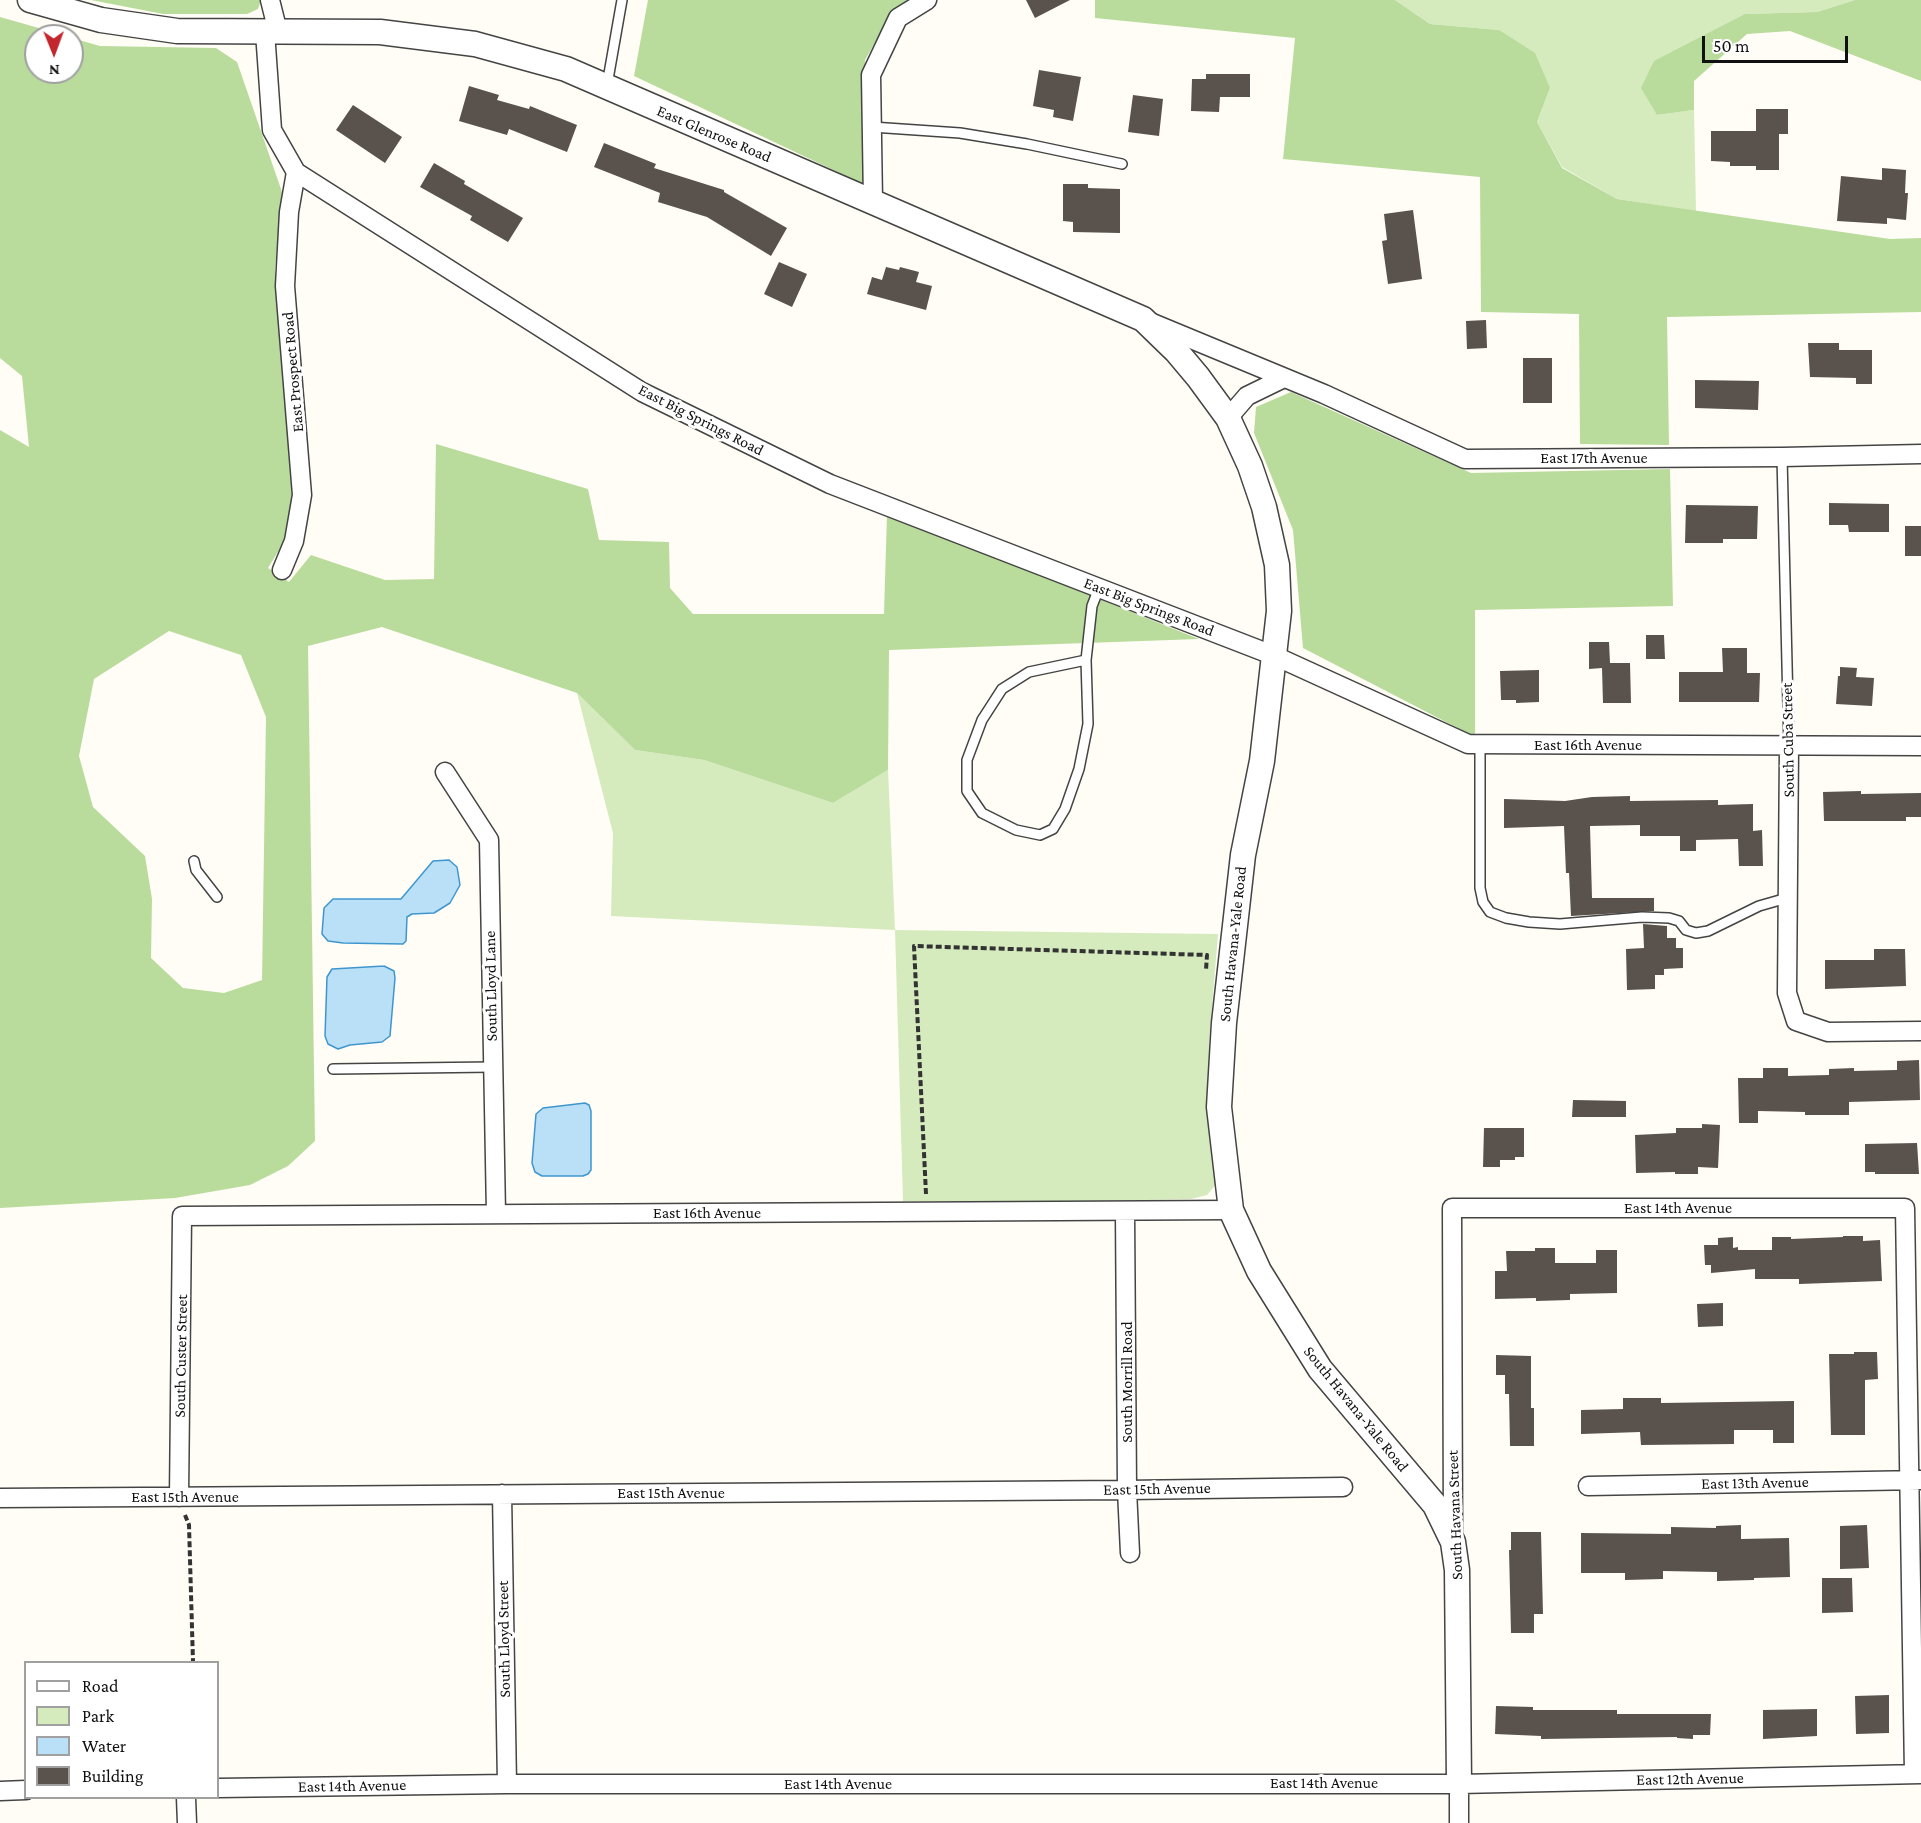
<!DOCTYPE html>
<style>
body{margin:0}
#map{position:relative;width:1921px;height:1823px;overflow:hidden;background:#fffdf5;font-family:"Crimson Pro",serif}
canvas{display:block}
.legend{position:absolute;left:24px;top:1661px;width:195px;height:138px;box-sizing:border-box;background:#fff;border:2px solid #a0a0a0;margin:0;padding:8px 10px;list-style:none;font-size:18px;color:#111}
.legend li{display:flex;align-items:center;gap:12px;height:30px}
.legend b{width:30px;border:2px solid #a0a0a0}
.north{position:absolute;left:24px;top:24px;width:60px;height:60px;box-sizing:border-box;background:#fff;border:2px solid #a0a0a0;border-radius:50%;rotate:179deg;font-size:16px;font-weight:700;line-height:24px;text-align:center;color:#111}
.north::after{content:'';display:block;margin:auto;width:21px;height:27px;background:#c4262e;clip-path:polygon(50% 0,100% 100%,50% 72%,0 100%)}
.scale{position:absolute;left:1702px;top:36px;width:146px;height:27px;box-sizing:border-box;border:3px solid #111;border-top:0;padding-left:8px;font-size:18px;line-height:21px;white-space:nowrap;color:#111;-webkit-text-stroke:4px #fff;paint-order:stroke}
</style>
<div id="map">
<canvas width="1921" height="1823"></canvas>
<ul class="legend">
<li><b style="height:8px;background:#fff"></b>Road</li>
<li><b style="height:16px;background:#d5ebbd"></b>Park</li>
<li><b style="height:16px;background:#b9e0f7"></b>Water</li>
<li><b style="height:16px;background:#5a524d"></b>Building</li>
</ul>
<div class="north">N</div>
<div class="scale">50 m</div>
</div>
<script>
const ctx = document.querySelector('canvas').getContext('2d');
ctx.lineJoin = 'round';
function fillPath(path, color) {
  ctx.fillStyle = color;
  ctx.fill(path, 'evenodd');
}
function toPath(rows) {
  const path = new Path2D();
  for (const r of rows) {
    path.moveTo(r[0], r[1]);
    for (let i = 2; i < r.length; i += 2) path.lineTo(r[i], r[i + 1]);
  }
  return path;
}
function trace(path, color, width, dash) {
  ctx.strokeStyle = color;
  ctx.lineWidth = width;
  ctx.lineCap = dash ? 'butt' : 'round';
  ctx.setLineDash(dash || []);
  ctx.stroke(path);
}
function drawText(font, color, halo, rows, align = 'center') {
  ctx.font = font + ' "Crimson Pro",serif';
  ctx.lineWidth = 6;
  ctx.setLineDash([]);
  ctx.textBaseline = 'middle';
  ctx.strokeStyle = halo;
  ctx.fillStyle = color;
  for (const [text, x, y, turn = 0] of rows) {
    ctx.save();
    ctx.translate(x, y);
    ctx.rotate((+turn || 0) * Math.PI / 180);
    ctx.textAlign = isNaN(turn) ? turn : align;
    if (halo) ctx.strokeText(text, 0, 0);
    ctx.fillText(text, 0, 0);
    ctx.restore();
  }
}
const green = toPath([
 [1395,0,1855,0,1817,12,1745,14,1657,115,1694,110,1696,211,1617,199,1562,167,1537,122,1550,88,1499,30,1430,24],
 [577,693,635,750,704,760,833,803,888,770,895,930,1218,934,1209,1043,1218,1182,1207,1195,1191,1199,1059,1202,903,1201,895,930,611,916,613,833]
]);
const forest = toPath([
 [91,0,261,0,258,9,247,14,163,14],
 [648,0,911,0,893,11,865,60,863,184,634,76],
 [1095,0,1395,0,1430,24,1499,30,1535,53,1550,88,1537,122,1562,168,1617,199,1890,239,1921,238,1921,312,1667,317,1669,445,1580,444,1579,314,1481,312,1480,177,1283,159,1295,38,1095,18],
 [1855,0,1921,0,1921,81,1790,31,1747,34,1694,81,1694,110,1657,115,1641,88,1654,61,1745,14,1817,12],
 [0,17,67,36,36,36,36,72,72,72,72,38,100,46,216,48,237,62,282,192,275,270,292,470,292,516,284,542,268,568,289,582,311,555,385,580,434,579,436,444,588,489,599,540,669,542,670,588,693,614,884,614,887,514,1199,639,889,650,888,770,833,803,704,760,635,750,577,693,382,627,308,646,315,1141,288,1166,250,1185,175,1198,0,1208,0,430,29,447,22,376,0,358],
 [169,631,241,655,266,717,262,980,224,993,183,988,151,958,152,899,145,856,93,807,79,756,94,679],
 [1291,392,1471,473,1670,469,1673,606,1475,610,1475,737,1303,648,1293,530,1254,433,1256,407]
]);
const water = toPath([
 [449,860,457,867,460,885,450,903,434,913,412,914,407,917,406,941,403,944,343,943,328,941,322,934,324,908,333,899,401,899,433,861,449,860],
 [384,966,394,971,395,978,390,1036,382,1042,350,1045,338,1049,328,1044,325,1036,327,977,332,969,384,966],
 [585,1103,589,1105,591,1111,591,1170,588,1174,583,1176,542,1176,535,1172,532,1163,536,1114,543,1108,585,1103]
]);
const building = toPath([
 [1026,0,1070,0,1035,18],
 [1039,70,1081,77,1073,121,1053,117,1054,110,1033,106],
 [1206,74,1250,74,1250,97,1220,97,1219,112,1191,111,1192,79,1206,79],
 [469,86,499,95,497,100,529,109,530,106,577,125,567,152,509,129,507,135,459,121],
 [1133,95,1163,99,1159,136,1128,132],
 [353,105,402,137,385,163,336,130],
 [1756,109,1788,109,1788,134,1779,134,1779,170,1756,170,1756,166,1730,166,1730,162,1711,161,1711,131,1756,131],
 [604,143,656,164,654,168,724,190,724,192,787,228,771,256,707,217,658,202,660,193,594,167],
 [434,163,465,181,464,184,523,218,508,242,470,220,472,216,420,187],
 [1882,168,1906,170,1905,193,1908,193,1906,220,1887,218,1887,224,1837,221,1841,176,1882,180],
 [1063,184,1088,184,1088,188,1120,189,1120,233,1073,232,1073,222,1063,221],
 [1413,210,1422,279,1388,284,1382,241,1387,240,1384,214],
 [779,262,807,274,792,307,764,294],
 [886,267,899,270,900,267,919,272,916,282,932,286,926,310,867,294,872,277,882,280],
 [1486,320,1487,348,1467,349,1466,321],
 [1808,343,1839,343,1839,350,1872,350,1872,384,1856,384,1856,378,1810,377],
 [1523,358,1552,358,1552,403,1523,403],
 [1695,380,1759,381,1758,410,1695,408],
 [1829,503,1889,504,1889,532,1849,532,1848,525,1829,525],
 [1686,505,1758,506,1757,539,1723,539,1723,543,1685,543],
 [1905,526,1921,526,1921,556,1905,556],
 [1646,635,1664,635,1665,659,1646,659],
 [1589,642,1609,642,1610,663,1630,663,1631,703,1603,703,1602,668,1589,669],
 [1722,648,1747,648,1747,673,1760,673,1759,702,1679,702,1679,672,1723,672],
 [1840,667,1857,668,1856,677,1874,678,1872,706,1836,704,1838,676,1840,676],
 [1539,670,1539,702,1516,703,1516,700,1501,700,1500,671],
 [1861,791,1861,794,1921,793,1921,817,1906,817,1906,821,1824,821,1823,792],
 [1630,796,1630,801,1718,800,1718,805,1753,804,1753,831,1762,830,1763,866,1739,866,1738,839,1696,840,1696,851,1680,851,1680,836,1640,836,1640,825,1590,826,1592,898,1654,898,1654,911,1571,916,1569,873,1566,873,1564,826,1504,828,1504,799,1565,801,1592,797],
 [1643,924,1667,926,1667,938,1676,938,1676,948,1683,948,1683,968,1664,969,1664,975,1655,975,1655,989,1627,990,1626,949,1644,948],
 [1874,949,1905,949,1906,986,1825,989,1825,960,1874,960],
 [1919,1060,1920,1100,1849,1102,1849,1115,1805,1115,1805,1112,1758,1111,1758,1123,1739,1123,1738,1078,1763,1078,1763,1068,1788,1068,1788,1076,1829,1075,1829,1069,1854,1068,1854,1071,1897,1070,1897,1061],
 [1573,1100,1626,1101,1626,1117,1572,1117],
 [1702,1124,1720,1125,1718,1168,1698,1167,1698,1174,1675,1174,1675,1172,1636,1173,1635,1135,1676,1133,1676,1128,1702,1128],
 [1484,1128,1524,1128,1524,1157,1515,1157,1515,1160,1500,1160,1500,1167,1483,1167],
 [1917,1143,1919,1174,1875,1174,1875,1172,1865,1172,1865,1144],
 [1843,1236,1863,1236,1863,1241,1880,1240,1882,1281,1799,1284,1799,1279,1755,1279,1755,1269,1711,1273,1711,1265,1705,1265,1704,1245,1718,1245,1718,1238,1733,1237,1733,1248,1738,1247,1738,1250,1772,1250,1772,1237,1791,1237,1791,1239,1843,1237],
 [1535,1248,1555,1248,1555,1263,1596,1263,1596,1250,1617,1250,1617,1293,1570,1294,1570,1300,1536,1301,1536,1298,1495,1299,1495,1271,1507,1271,1506,1251,1535,1251],
 [1723,1303,1723,1326,1698,1327,1697,1304],
 [1854,1352,1877,1352,1878,1379,1865,1380,1865,1435,1831,1435,1829,1354,1854,1354],
 [1496,1355,1531,1356,1531,1408,1534,1408,1534,1446,1510,1446,1509,1394,1505,1394,1505,1375,1496,1375],
 [1623,1398,1661,1398,1661,1403,1794,1401,1794,1443,1773,1443,1773,1430,1734,1430,1734,1444,1641,1445,1640,1432,1581,1434,1581,1410,1623,1409],
 [1741,1525,1741,1539,1789,1538,1790,1577,1754,1578,1754,1580,1717,1581,1717,1572,1663,1571,1663,1579,1625,1580,1625,1573,1581,1573,1581,1533,1671,1534,1671,1527,1716,1528,1716,1526],
 [1867,1525,1869,1568,1840,1569,1840,1526],
 [1511,1532,1541,1532,1543,1614,1534,1614,1534,1633,1511,1633,1509,1550,1511,1550],
 [1822,1578,1852,1578,1853,1612,1822,1613],
 [1889,1695,1889,1733,1856,1734,1855,1696],
 [1496,1706,1533,1707,1533,1710,1617,1710,1617,1714,1711,1714,1710,1735,1693,1735,1693,1739,1677,1738,1677,1737,1541,1739,1541,1736,1495,1734],
 [1817,1709,1817,1736,1763,1739,1763,1710]
]);
const path = toPath([
 [926,1194,914,946,1207,955,1206,970],
 [185,1515,189,1525,193,1662]
]);
const service = toPath([
 [607,85,622,0],
 [872,127,960,133,1027,144,1122,164],
 [1782,457,1789,747],
 [1086,660,1088,724,1079,769,1065,809,1053,829,1040,835,1016,830,982,813,967,791,967,760,982,720,1002,689,1029,672,1086,660,1092,606,1099,588],
 [1480,744,1480,888,1483,902,1490,912,1506,918,1529,922,1560,924,1642,917,1669,918,1679,921,1686,930,1696,933,1708,931,1759,906,1787,898],
 [194,861,196,870,217,897],
 [333,1069,493,1067]
]);
const minor = toPath([
 [270,0,278,32],
 [265,32,272,130,296,172,642,392,830,484,1275,656,1468,744,1921,746],
 [873,202,871,75,898,18,927,0],
 [1150,322,1324,394,1465,459,1782,457,1921,454],
 [1228,418,1247,396,1284,378],
 [282,570,294,541,302,495,285,286,289,212,296,172],
 [1789,747,1787,993,1796,1021,1828,1032,1921,1031],
 [445,772,489,840,496,1214],
 [1125,1212,1127,1490,1130,1553],
 [1588,1486,1921,1480],
 [502,1494,507,1784],
 [179,1497,182,1216,1231,1210],
 [0,1498,1127,1490,1343,1487],
 [1453,1536,1452,1208,1905,1208,1914,1774],
 [1459,1784,1459,1823],
 [218,1788,507,1784,1459,1784,1921,1774],
 [0,1791,26,1790],
 [186,1798,187,1823]
]);
const tertiary = toPath([
 [30,0,101,20,177,31,380,32,475,44,566,69,1143,319,1177,352,1198,377,1228,418,1250,466,1264,507,1277,565,1279,611,1262,761,1243,855,1224,1023,1219,1107,1231,1210,1259,1271,1320,1369,1435,1505,1453,1542,1457,1570,1459,1784]
]);
const streetNames = [
 ["East Glenrose Road",714,134,23],
 ["East Prospect Road",293,372,-95],
 ["East Big Springs Road",701,420,27],
 ["East 17th Avenue",1594,458],
 ["East Big Springs Road",1149,607,21],
 ["South Cuba Street",1788,740,-91],
 ["East 16th Avenue",1588,745],
 ["South Havana-Yale Road",1233,944,-84],
 ["South Lloyd Lane",491,986,-91],
 ["East 14th Avenue",1678,1208],
 ["East 16th Avenue",707,1213],
 ["South Custer Street",181,1356,-89],
 ["South Morrill Road",1127,1382,-90],
 ["South Havana-Yale Road",1356,1409,51],
 ["East 13th Avenue",1755,1483,-1],
 ["East 15th Avenue",1157,1489,-1],
 ["East 15th Avenue",671,1493],
 ["East 15th Avenue",185,1497],
 ["South Havana Street",1455,1515,-92],
 ["South Lloyd Street",504,1639,-91],
 ["East 12th Avenue",1690,1779,-1],
 ["East 14th Avenue",1324,1783],
 ["East 14th Avenue",838,1784],
 ["East 14th Avenue",352,1786,-1]
];
fillPath(green, '#d5ebbd');
fillPath(forest, '#b9dc9c');
fillPath(water, '#b9e0f7');
trace(water, '#3f96cf', 1.5);
fillPath(building, '#5a524d');
trace(service, '#444', 12);
trace(minor, '#444', 21);
trace(tertiary, '#444', 27);
trace(path, '#333', 4, [6, 3]);
trace(service, '#fff', 9);
trace(minor, '#fff', 18);
trace(tertiary, '#fff', 24);
drawText('16px', '#111', '#fff', streetNames);
</script>
